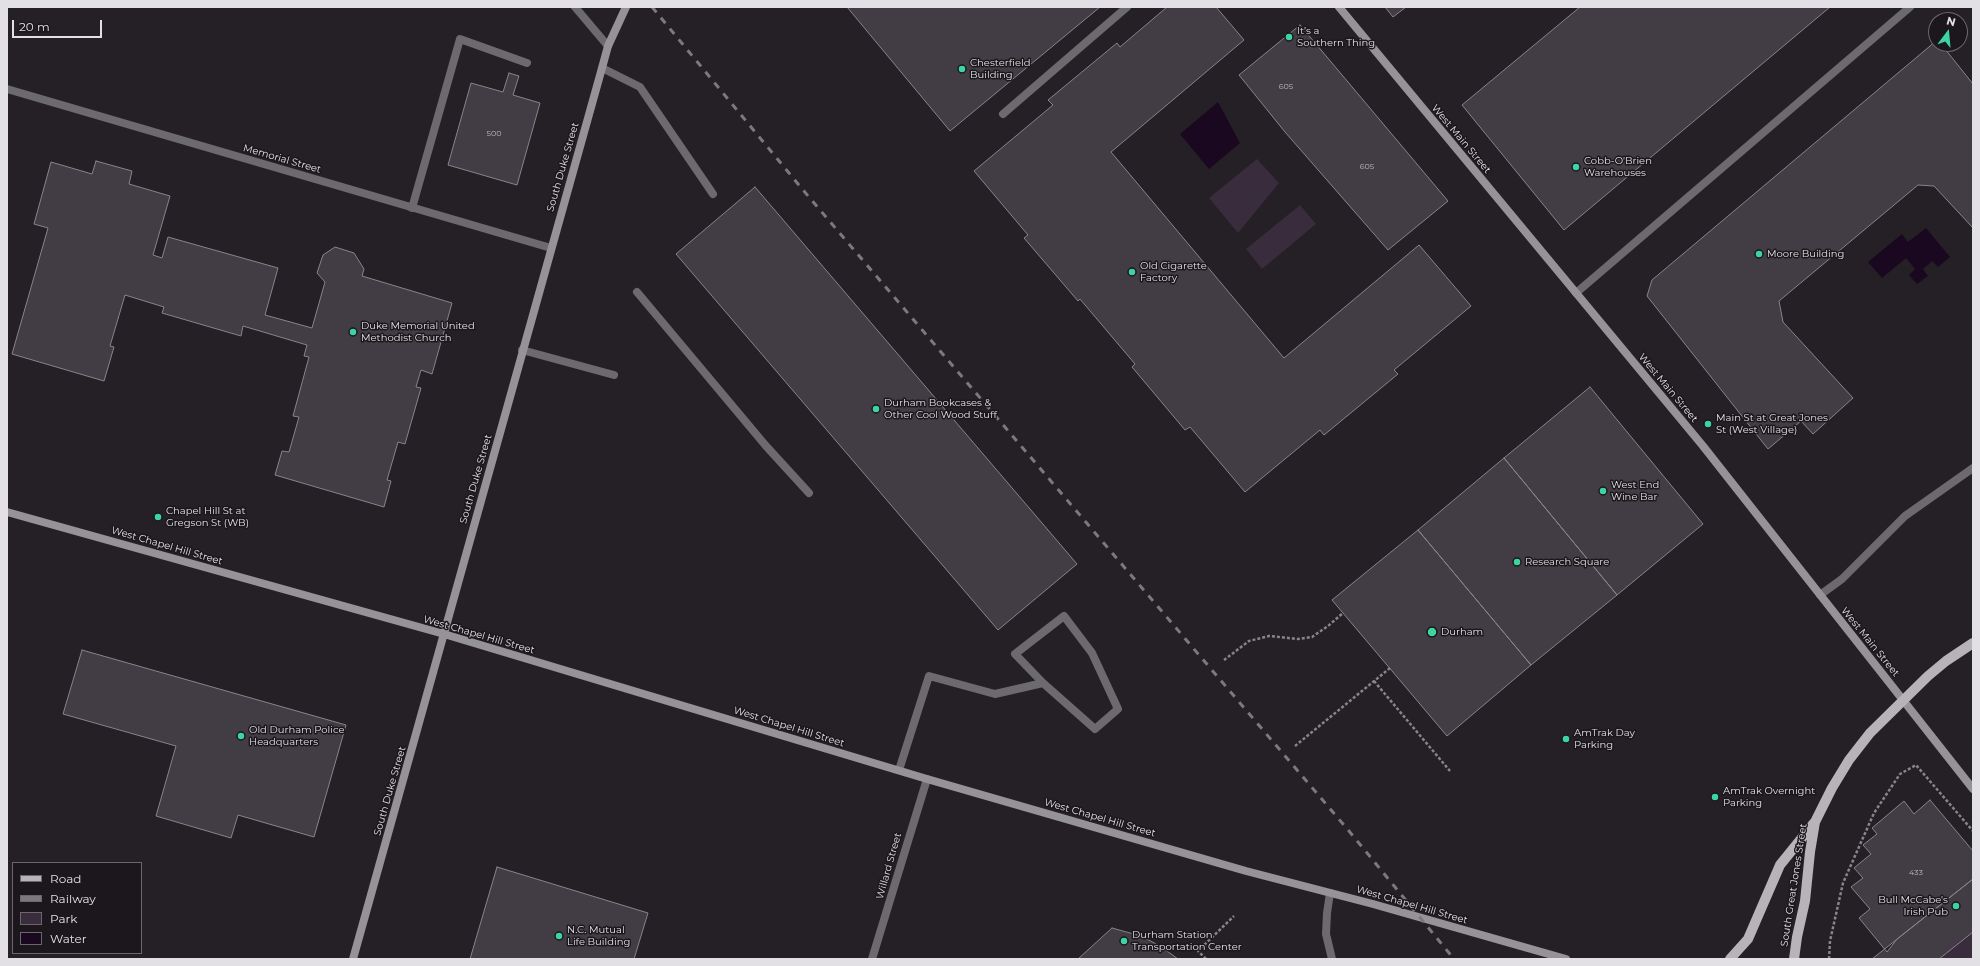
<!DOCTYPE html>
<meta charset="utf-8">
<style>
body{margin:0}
#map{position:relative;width:1980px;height:966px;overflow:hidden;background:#242026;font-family:Montserrat,sans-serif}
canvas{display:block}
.frame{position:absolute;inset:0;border:8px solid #e2e0e4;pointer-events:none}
.legend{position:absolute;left:12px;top:862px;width:130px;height:92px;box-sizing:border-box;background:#1b171c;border:1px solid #6b676c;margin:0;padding:5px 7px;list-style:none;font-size:12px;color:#e2e0e4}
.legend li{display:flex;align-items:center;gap:8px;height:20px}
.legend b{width:20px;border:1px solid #6b676c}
.north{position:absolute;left:1928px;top:12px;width:40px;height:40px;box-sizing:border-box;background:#1b171c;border:1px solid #6b676c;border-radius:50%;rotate:16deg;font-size:11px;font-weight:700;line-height:16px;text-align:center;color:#e2e0e4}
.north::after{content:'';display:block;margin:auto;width:14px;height:18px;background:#3ed4a2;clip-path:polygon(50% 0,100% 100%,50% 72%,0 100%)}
.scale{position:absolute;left:12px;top:20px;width:90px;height:18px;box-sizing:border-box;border:2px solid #e2e0e4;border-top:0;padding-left:5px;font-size:12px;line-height:14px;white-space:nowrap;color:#e2e0e4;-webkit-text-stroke:3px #1b171c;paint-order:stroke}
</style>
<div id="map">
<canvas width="1980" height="966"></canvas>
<div class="frame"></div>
<ul class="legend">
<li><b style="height:5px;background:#b7b3b9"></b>Road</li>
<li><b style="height:5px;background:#7c797e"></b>Railway</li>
<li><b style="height:11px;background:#382c3d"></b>Park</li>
<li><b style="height:11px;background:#1a0820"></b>Water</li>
</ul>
<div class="north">N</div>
<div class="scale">20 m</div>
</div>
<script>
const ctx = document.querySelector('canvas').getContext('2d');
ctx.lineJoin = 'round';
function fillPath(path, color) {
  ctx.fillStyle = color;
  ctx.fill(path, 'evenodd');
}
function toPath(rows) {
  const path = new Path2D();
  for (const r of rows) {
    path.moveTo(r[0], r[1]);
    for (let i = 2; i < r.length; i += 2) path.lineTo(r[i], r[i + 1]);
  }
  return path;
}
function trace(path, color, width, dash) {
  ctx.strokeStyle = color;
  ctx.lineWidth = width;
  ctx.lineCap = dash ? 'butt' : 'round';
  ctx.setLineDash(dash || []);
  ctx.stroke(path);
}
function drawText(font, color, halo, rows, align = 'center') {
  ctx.font = font + ' Montserrat,sans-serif';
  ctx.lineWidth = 3;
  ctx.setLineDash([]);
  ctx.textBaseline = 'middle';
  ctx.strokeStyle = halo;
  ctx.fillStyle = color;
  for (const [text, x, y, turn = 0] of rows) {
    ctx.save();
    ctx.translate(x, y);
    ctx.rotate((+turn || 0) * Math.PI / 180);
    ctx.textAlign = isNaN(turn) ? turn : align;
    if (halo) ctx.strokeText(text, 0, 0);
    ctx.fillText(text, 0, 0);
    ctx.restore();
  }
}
const green = toPath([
 [1257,159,1279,183,1238,233,1209,198],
 [1300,205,1316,224,1262,269,1246,249],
 [1973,932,1973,959,1939,959]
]);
const water = toPath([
 [1218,102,1240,143,1209,169,1180,134],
 [1926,228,1950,257,1938,267,1932,261,1923,269,1928,276,1917,284,1909,275,1915,269,1906,258,1882,278,1868,262,1902,234,1908,242]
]);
const building = toPath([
 [847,7,1100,7,950,131,847,7],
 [1167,7,1216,7,1244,40,1111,152,1284,358,1419,245,1471,306,1394,370,1398,374,1324,435,1320,430,1245,492,1190,427,1185,430,1132,367,1135,364,1080,299,1078,301,1024,238,1028,235,974,171,1053,105,1048,100,1117,43,1120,47,1167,7],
 [1385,7,1406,7,1393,17,1385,7],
 [1580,7,1830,7,1564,230,1462,105,1580,7],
 [1300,25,1448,201,1388,250,1285,132,1239,75,1300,25],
 [1936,41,1936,44,1941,44,1973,84,1973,228,1934,186,1918,185,1779,301,1783,322,1853,398,1813,434,1801,421,1768,449,1647,296,1652,280,1936,41],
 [509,73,519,76,513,95,540,103,517,185,448,165,471,83,503,92,509,73],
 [96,161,132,171,129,184,170,196,153,255,162,258,168,237,278,268,265,315,312,328,325,282,317,273,323,255,335,247,354,253,364,269,362,276,452,303,432,374,421,370,416,387,421,388,405,444,398,442,387,480,391,481,384,507,275,475,282,451,289,452,299,417,293,416,309,357,304,356,307,345,243,326,241,336,162,313,164,307,125,295,110,346,114,347,104,381,12,354,48,228,34,224,51,162,92,174,96,161],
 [755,187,1077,564,998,630,676,254,755,187],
 [1590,387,1703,524,1617,595,1504,458,1590,387],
 [1504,458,1617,595,1531,665,1418,530,1504,458],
 [1418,530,1531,665,1447,736,1332,600,1418,530],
 [82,650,346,725,314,837,238,815,231,838,156,816,176,746,63,714,82,650],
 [1930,800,1973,851,1973,879,1897,939,1887,952,1859,918,1870,909,1851,887,1863,878,1854,868,1871,854,1863,845,1877,834,1872,828,1904,801,1914,814,1930,800],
 [497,867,648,913,634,959,470,959,497,867],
 [1973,879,1973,932,1939,959,1872,959,1973,879],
 [1112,928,1141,936,1160,946,1178,959,1078,959,1112,928]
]);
const path = toPath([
 [1224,660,1249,641,1269,636,1298,639,1312,637,1328,626,1343,613],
 [1374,681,1450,771],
 [1295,746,1390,668],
 [1206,959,1198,951,1234,916],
 [1829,959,1830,941,1843,883,1874,813,1900,774,1916,765,1973,831]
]);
const service = toPath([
 [602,68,640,87,713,194],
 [1003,114,1127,7],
 [412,208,460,39,527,63],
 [637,292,766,446,809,493],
 [1576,293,1910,7],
 [522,350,614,375],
 [1820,595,1842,579,1905,516,1973,468],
 [899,770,929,676,995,694,1043,683,1095,729,1118,709,1092,653,1064,616,1015,654,1043,683]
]);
const minor = toPath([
 [575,7,608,46],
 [7,89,551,248]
]);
const tertiary = toPath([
 [1330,893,1327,913,1326,934,1332,959],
 [872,959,927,779]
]);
const secondary = toPath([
 [1339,7,1703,446,1973,789],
 [7,512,444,634,927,779,1246,871,1373,904,1566,959],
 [353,959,602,68,608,46,626,7]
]);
const primary = toPath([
 [1730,959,1748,939,1780,865,1814,823],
 [1794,959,1797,937,1805,901,1810,852,1815,822,1832,788,1849,760,1870,733,1928,676,1946,661,1973,643]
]);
const rail = toPath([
 [652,7,803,190,1349,831,1454,959]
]);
const markers = [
 [1289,37,4,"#3ed4a2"],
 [962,69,4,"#3ed4a2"],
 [1576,167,4,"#3ed4a2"],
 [1759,254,4,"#3ed4a2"],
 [1132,272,4,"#3ed4a2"],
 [353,332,4,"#3ed4a2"],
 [876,409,4,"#3ed4a2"],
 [1708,424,4,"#3ed4a2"],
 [1603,491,4,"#3ed4a2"],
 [158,517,4,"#3ed4a2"],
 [1517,562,4,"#3ed4a2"],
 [1432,632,5,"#3ed4a2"],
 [241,736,4,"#3ed4a2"],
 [1566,739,4,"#3ed4a2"],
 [1715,797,4,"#3ed4a2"],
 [1956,906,4,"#3ed4a2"],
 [559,936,4,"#3ed4a2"],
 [1124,941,4,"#3ed4a2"]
];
const numberNames = [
 ["605",1286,87],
 ["500",494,134],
 ["605",1367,167],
 ["433",1916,873]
];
const poiNames = [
 ["It’s a",1297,31],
 ["Southern Thing",1297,43],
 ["Chesterfield",970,63],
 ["Building",970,75],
 ["Cobb-O'Brien",1584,161],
 ["Warehouses",1584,173],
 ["Moore Building",1767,254],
 ["Old Cigarette",1140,266],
 ["Factory",1140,278],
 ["Duke Memorial United",361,326],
 ["Methodist Church",361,338],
 ["Durham Bookcases &",884,403],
 ["Other Cool Wood Stuff",884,415],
 ["Main St at Great Jones",1716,418],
 ["St (West Village)",1716,430],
 ["West End",1611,485],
 ["Wine Bar",1611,497],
 ["Chapel Hill St at",166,511],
 ["Gregson St (WB)",166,523],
 ["Research Square",1525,562],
 ["Durham",1441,632],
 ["Old Durham Police",249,730],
 ["Headquarters",249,742],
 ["AmTrak Day",1574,733],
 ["Parking",1574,745],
 ["AmTrak Overnight",1723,791],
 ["Parking",1723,803],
 ["Bull McCabe's",1948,900,"right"],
 ["Irish Pub",1948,912,"right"],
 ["N.C. Mutual",567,930],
 ["Life Building",567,942],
 ["Durham Station",1132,935],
 ["Transportation Center",1132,947]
];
const streetNames = [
 ["West Main Street",1461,139,50],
 ["Memorial Street",282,159,16],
 ["South Duke Street",563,167,-74],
 ["West Main Street",1668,388,50],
 ["South Duke Street",476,479,-74],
 ["West Chapel Hill Street",167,546,16],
 ["West Chapel Hill Street",479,635,16],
 ["West Main Street",1870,642,51],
 ["West Chapel Hill Street",789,727,17],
 ["South Duke Street",390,791,-74],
 ["West Chapel Hill Street",1100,818,16],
 ["Willard Street",889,866,-74],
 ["South Great Jones Street",1794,885,-81],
 ["West Chapel Hill Street",1412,905,16]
];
fillPath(green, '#382c3d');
fillPath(water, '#1a0820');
fillPath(building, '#423d44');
trace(building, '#89848b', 1);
trace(path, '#88858a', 2.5, [3, 2]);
trace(service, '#6c6a6d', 8);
trace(minor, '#6c6a6d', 8);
trace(tertiary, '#6c6a6d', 8);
trace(secondary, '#969398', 8);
trace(primary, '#b7b3b9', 10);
trace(rail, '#7c797e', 3, [7, 7]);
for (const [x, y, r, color] of markers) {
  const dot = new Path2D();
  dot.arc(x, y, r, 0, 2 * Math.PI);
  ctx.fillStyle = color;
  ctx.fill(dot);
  trace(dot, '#1b171c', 1.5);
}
drawText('8px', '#bab7bc', null, numberNames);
drawText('10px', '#e2e0e4', '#1b171c', poiNames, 'left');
drawText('10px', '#e2e0e4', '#1b171c', streetNames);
</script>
